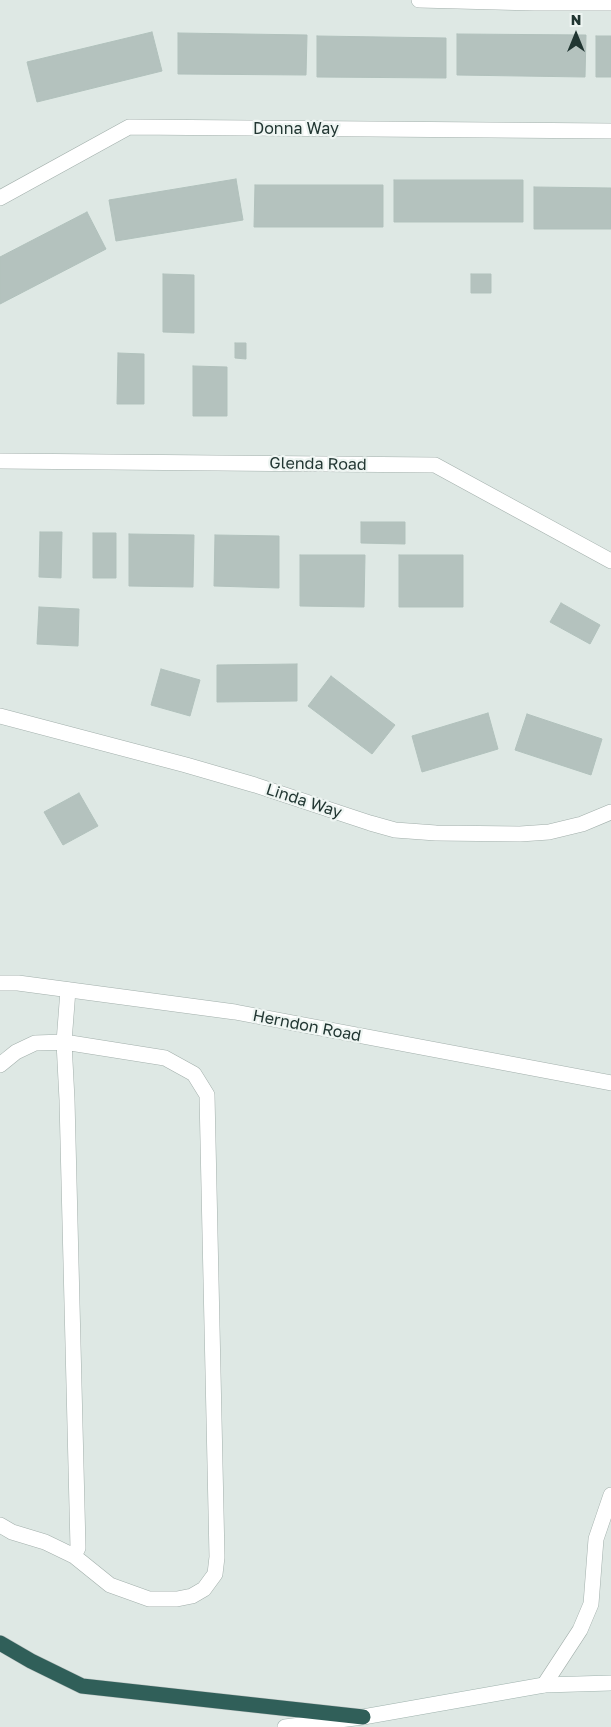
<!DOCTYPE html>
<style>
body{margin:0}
#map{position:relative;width:611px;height:1727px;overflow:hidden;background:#dee8e4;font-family:"Golos Text",sans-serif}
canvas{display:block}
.north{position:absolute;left:551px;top:10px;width:50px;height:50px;-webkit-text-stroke:4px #eef5f2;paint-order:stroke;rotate:0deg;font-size:14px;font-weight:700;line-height:20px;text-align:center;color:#213632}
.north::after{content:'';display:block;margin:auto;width:18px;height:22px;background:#213632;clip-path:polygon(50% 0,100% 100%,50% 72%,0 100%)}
</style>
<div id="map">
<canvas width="611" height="1727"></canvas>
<div class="north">N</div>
</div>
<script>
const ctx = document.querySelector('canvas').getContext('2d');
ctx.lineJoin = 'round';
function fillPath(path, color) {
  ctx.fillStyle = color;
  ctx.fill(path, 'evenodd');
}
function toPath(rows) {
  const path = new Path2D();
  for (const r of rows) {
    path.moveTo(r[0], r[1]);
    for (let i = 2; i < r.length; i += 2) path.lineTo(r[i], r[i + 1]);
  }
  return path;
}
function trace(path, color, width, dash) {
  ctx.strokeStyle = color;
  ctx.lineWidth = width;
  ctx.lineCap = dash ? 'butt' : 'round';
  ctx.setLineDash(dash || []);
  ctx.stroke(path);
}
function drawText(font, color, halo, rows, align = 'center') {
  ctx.font = font + ' "Golos Text",sans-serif';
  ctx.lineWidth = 4.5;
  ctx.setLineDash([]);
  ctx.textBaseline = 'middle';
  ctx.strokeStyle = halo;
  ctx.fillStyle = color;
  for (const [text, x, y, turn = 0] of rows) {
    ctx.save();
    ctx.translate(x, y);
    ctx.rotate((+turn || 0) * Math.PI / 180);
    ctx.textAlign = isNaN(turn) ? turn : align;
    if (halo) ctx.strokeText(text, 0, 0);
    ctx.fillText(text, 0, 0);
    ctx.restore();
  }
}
const building = toPath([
 [152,32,162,71,37,102,27,62,152,32],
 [178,33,307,35,306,75,178,74,178,33],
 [457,34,586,35,585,77,457,75,457,34],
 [317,36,446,38,446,78,317,77,317,36],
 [596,36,611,36,611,77,596,77,596,36],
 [236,179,243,220,116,241,109,200,236,179],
 [394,180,523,180,523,222,394,222,394,180],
 [255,185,383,185,383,227,254,227,255,185],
 [534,187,611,188,611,229,534,229,534,187],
 [87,212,106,249,0,304,0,257,87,212],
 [163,274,194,275,194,333,163,332,163,274],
 [471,274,491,274,491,293,471,293,471,274],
 [235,343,246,343,246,359,235,358,235,343],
 [118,353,144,354,144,404,117,404,118,353],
 [193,366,227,367,227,416,193,416,193,366],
 [361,522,405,522,405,544,361,543,361,522],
 [40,532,62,532,61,578,39,577,40,532],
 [93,533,116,533,116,578,93,578,93,533],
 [129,534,194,535,193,587,129,586,129,534],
 [215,535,279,536,279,588,214,586,215,535],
 [300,555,365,555,364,607,300,606,300,555],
 [399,555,463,555,463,607,399,607,399,555],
 [561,603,600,625,590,644,550,622,561,603],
 [39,607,79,609,78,646,37,644,39,607],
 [297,664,297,701,217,702,217,665,297,664],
 [161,669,200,680,190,716,151,705,161,669],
 [331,676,395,725,372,754,308,706,331,676],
 [488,713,498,749,422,772,412,736,488,713],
 [527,714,602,739,591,775,515,750,527,714],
 [79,793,98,826,63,845,44,812,79,793]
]);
const service = toPath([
 [419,0,534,3,611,3],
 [0,1065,16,1052,35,1043,64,1042,165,1058,194,1074,207,1095,217,1557,215,1574,204,1589,192,1596,177,1599,149,1599,110,1585,74,1556],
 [0,1525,12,1532,45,1542,74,1556,78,1548,67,1100,64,1042,68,990]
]);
const minor = toPath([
 [0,198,129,127,611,131],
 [0,461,435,465,611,561],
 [0,716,186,765,255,785,370,823,395,830,436,833,520,834,549,832,582,824,611,812]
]);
const tertiary = toPath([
 [0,983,18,983,235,1012,611,1083],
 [544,1685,580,1630,591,1604,596,1539,611,1495]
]);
const secondary = toPath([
 [285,1727,363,1717,544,1685,611,1683]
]);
const motorway = toPath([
 [0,1643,31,1661,82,1686,363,1717]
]);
const streetNames = [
 ["Donna Way",296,129],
 ["Glenda Road",318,464,1],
 ["Linda Way",304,801,18],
 ["Herndon Road",307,1026,11]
];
fillPath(building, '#b4c2be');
trace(building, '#b1c1bc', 1);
trace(service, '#a2afab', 16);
trace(minor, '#a2afab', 16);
trace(tertiary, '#a2afab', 16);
trace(secondary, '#9fb2ad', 16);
trace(motorway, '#bcc3c2', 16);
trace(service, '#fff', 15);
trace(minor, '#fff', 15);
trace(tertiary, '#fff', 15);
trace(secondary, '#fff', 15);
trace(motorway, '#305f59', 15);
drawText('16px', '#213632', '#eef5f2', streetNames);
</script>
